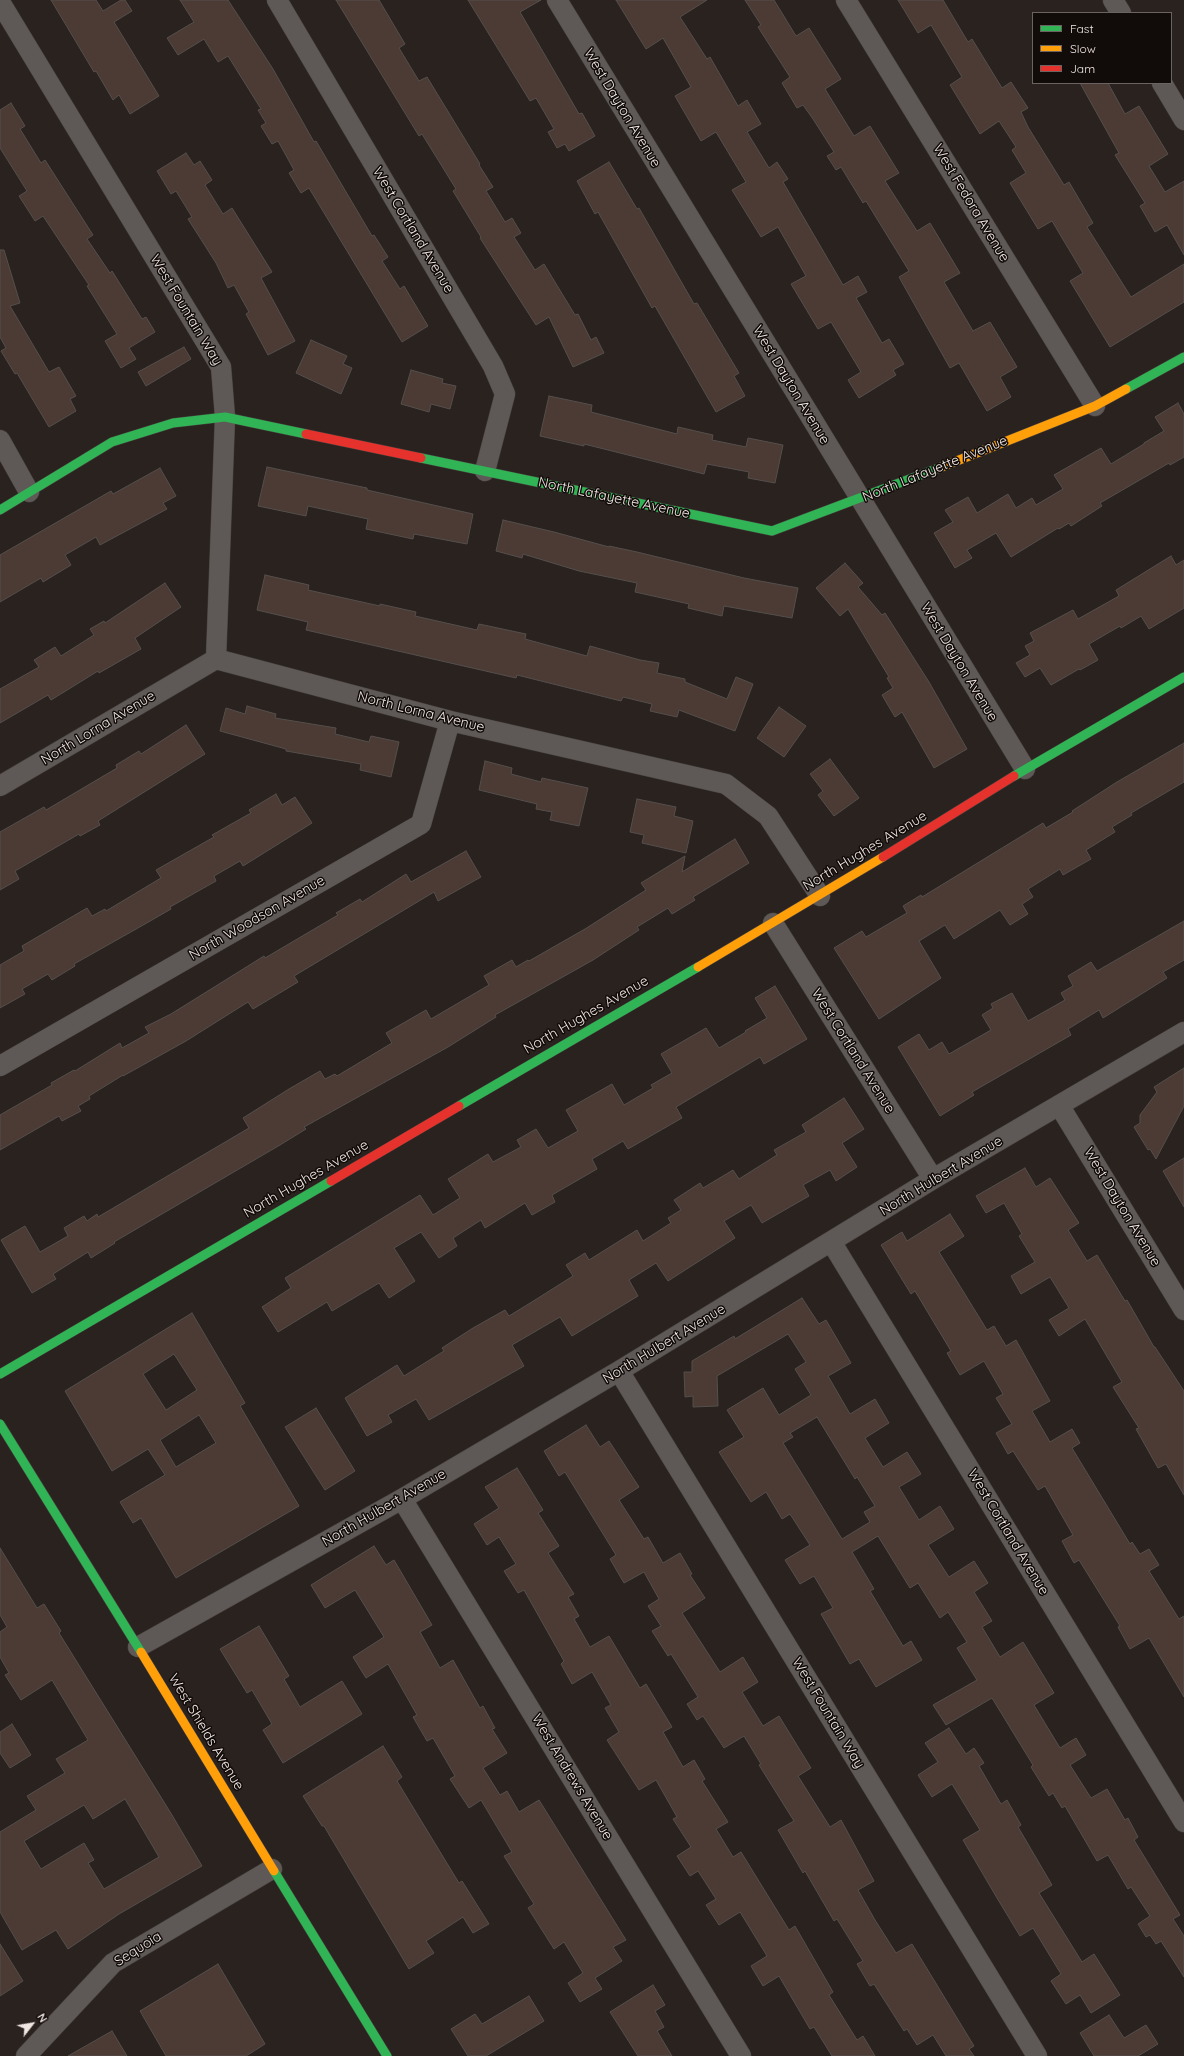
<!DOCTYPE html>
<style>
body{margin:0}
#map{position:relative;width:1184px;height:2056px;overflow:hidden;background:#29221f;font-family:Quicksand,sans-serif}
canvas{display:block}
.legend{position:absolute;left:1032px;top:12px;width:140px;height:72px;box-sizing:border-box;background:#110b09;border:1px solid #6a6360;margin:0;padding:5px 7px;list-style:none;font-size:12px;color:#f0e7e3}
.legend li{display:flex;align-items:center;gap:8px;height:20px}
.legend b{width:20px;border:1px solid #6a6360}
.north{position:absolute;left:12px;top:2004px;width:40px;height:40px;-webkit-text-stroke:3px #110b09;paint-order:stroke;rotate:59deg;font-size:11px;font-weight:700;line-height:16px;text-align:center;color:#f0e7e3}
.north::after{content:'';display:block;margin:auto;width:14px;height:18px;background:#f0e7e3;clip-path:polygon(50% 0,100% 100%,50% 72%,0 100%)}
</style>
<div id="map">
<canvas width="1184" height="2056"></canvas>
<ul class="legend">
<li><b style="height:5px;background:#30b455"></b>Fast</li>
<li><b style="height:5px;background:#ff9f0a"></b>Slow</li>
<li><b style="height:5px;background:#e5322d"></b>Jam</li>
</ul>
<div class="north">N</div>
</div>
<script>
const ctx = document.querySelector('canvas').getContext('2d');
ctx.lineJoin = 'round';
function fillPath(path, color) {
  ctx.fillStyle = color;
  ctx.fill(path, 'evenodd');
}
function toPath(rows) {
  const path = new Path2D();
  for (const r of rows) {
    path.moveTo(r[0], r[1]);
    for (let i = 2; i < r.length; i += 2) path.lineTo(r[i], r[i + 1]);
  }
  return path;
}
function trace(path, color, width, dash) {
  ctx.strokeStyle = color;
  ctx.lineWidth = width;
  ctx.lineCap = dash ? 'butt' : 'round';
  ctx.setLineDash(dash || []);
  ctx.stroke(path);
}
function drawText(font, color, halo, rows, align = 'center') {
  ctx.font = font + ' Quicksand,sans-serif';
  ctx.lineWidth = 3;
  ctx.setLineDash([]);
  ctx.textBaseline = 'middle';
  ctx.strokeStyle = halo;
  ctx.fillStyle = color;
  for (const [text, x, y, turn = 0] of rows) {
    ctx.save();
    ctx.translate(x, y);
    ctx.rotate((+turn || 0) * Math.PI / 180);
    ctx.textAlign = isNaN(turn) ? turn : align;
    if (halo) ctx.strokeText(text, 0, 0);
    ctx.fillText(text, 0, 0);
    ctx.restore();
  }
}
const building = toPath([
 [51,0,96,0,103,11,121,0,125,0,132,11,114,22,159,96,130,114,119,95,113,100,96,71,94,72,51,0],
 [180,0,228,0,273,69,314,142,316,141,372,236,374,235,388,257,382,261,400,289,404,286,428,326,402,342,309,188,301,193,289,173,294,170,278,141,272,144,261,126,266,123,258,110,261,109,228,56,218,62,204,39,178,55,167,38,194,22,180,0],
 [336,0,379,0,405,44,399,48,419,81,427,77,480,164,479,165,493,187,486,191,505,222,512,218,521,233,514,237,535,270,544,264,575,315,578,314,591,340,596,337,604,353,573,367,549,317,536,325,480,238,481,237,453,191,456,189,422,134,419,136,336,0],
 [468,0,541,0,520,12,579,114,582,113,595,136,569,151,565,144,557,148,548,132,554,129,536,98,530,101,468,0],
 [616,0,707,0,680,17,707,59,710,57,738,106,747,100,761,124,747,132,769,168,777,162,788,179,783,182,843,285,858,276,867,292,856,298,882,343,889,339,904,364,893,370,896,375,859,398,848,380,861,372,831,322,818,329,791,284,806,276,778,227,761,237,732,190,746,182,716,132,701,141,675,96,691,87,663,38,646,49,616,0],
 [745,0,774,0,796,36,809,28,841,79,825,89,854,136,870,126,899,173,885,181,917,231,930,223,960,273,944,282,973,331,990,322,1017,367,1000,377,1011,397,987,411,959,363,950,368,899,277,909,271,866,201,863,203,841,167,836,170,827,156,834,152,813,119,803,105,797,108,782,83,790,77,758,27,761,25,745,0],
 [898,0,943,0,968,42,972,39,1002,88,1011,82,1028,108,1021,112,1028,127,1064,185,1069,182,1093,223,1087,227,1131,297,1184,264,1184,302,1110,347,1070,281,1083,273,1052,221,1038,229,1010,183,1026,173,1012,150,1016,147,999,121,980,134,950,85,962,77,931,25,918,33,898,0],
 [1080,83,1108,83,1125,114,1139,106,1168,154,1149,166,1165,192,1184,181,1184,255,1167,225,1155,232,1140,206,1145,203,1115,155,1119,153,1080,83],
 [11,103,25,126,20,129,41,163,45,160,93,235,87,239,110,273,112,271,142,319,146,317,155,332,129,348,136,359,121,368,105,341,117,334,87,286,89,285,43,216,35,221,19,196,27,191,0,148,0,110,11,103],
 [186,153,194,165,200,161,212,180,205,185,223,214,232,208,272,272,261,278,295,341,268,355,246,314,249,312,234,285,228,288,216,263,188,219,192,217,176,191,171,194,157,171,186,153],
 [609,162,637,209,639,208,694,304,697,303,739,373,734,376,745,396,716,412,655,306,652,308,598,212,595,214,577,181,609,162],
 [0,250,4,250,20,303,10,306,49,372,59,367,76,396,70,399,76,411,49,427,17,373,15,374,1,351,6,348,0,337,0,250],
 [311,340,347,356,343,364,352,368,341,394,296,373,311,340],
 [184,347,191,359,146,386,138,372,184,347],
 [411,370,443,379,442,383,456,386,450,409,431,404,429,412,401,404,411,370],
 [549,396,592,405,591,412,677,434,678,427,713,435,712,440,746,447,748,438,783,445,775,483,748,478,749,472,707,464,704,474,584,444,584,446,540,436,549,396],
 [1178,403,1184,414,1184,457,1170,465,1169,463,1100,503,1102,506,1071,526,1069,523,1059,529,1058,528,1011,557,996,533,967,550,972,558,955,568,934,533,953,522,945,510,968,497,977,513,1008,494,1016,508,1032,498,1036,505,1063,489,1054,475,1101,448,1111,464,1144,444,1144,443,1164,431,1155,417,1178,403],
 [267,467,367,488,367,490,473,514,467,544,414,534,413,539,366,529,368,519,308,506,306,516,258,506,267,467],
 [160,468,176,496,163,503,167,509,100,545,96,537,65,555,71,565,43,582,41,578,0,602,0,555,111,491,113,494,160,468],
 [503,520,554,532,609,547,609,546,637,552,744,578,798,588,792,618,724,606,722,616,688,608,689,604,635,592,637,583,579,571,523,554,522,558,496,551,503,520],
 [1171,556,1176,565,1184,560,1184,608,1149,629,1141,616,1121,628,1120,626,1089,644,1098,660,1080,670,1079,669,1051,685,1040,668,1025,677,1016,663,1030,655,1025,646,1034,641,1030,633,1073,610,1078,619,1119,596,1116,590,1171,556],
 [845,563,863,583,858,587,882,615,885,613,929,682,967,749,934,768,902,712,895,717,882,695,893,688,887,678,889,677,848,609,840,616,816,588,845,563],
 [265,575,309,585,308,590,380,606,380,604,416,612,415,616,477,630,479,624,526,634,525,639,587,656,590,646,640,660,659,663,657,673,685,679,685,682,727,699,736,677,753,684,735,731,679,710,677,717,650,711,652,704,623,697,621,701,517,675,516,678,306,630,308,622,257,610,265,575],
 [165,583,181,607,135,638,141,649,99,673,98,671,51,700,48,695,0,723,0,689,39,667,34,660,55,647,61,656,94,635,90,629,104,621,105,623,165,583],
 [247,706,276,714,275,718,336,728,335,734,369,742,371,736,399,742,391,777,360,770,361,764,286,751,286,749,220,731,226,708,245,714,247,706],
 [779,707,806,726,784,757,757,738,779,707],
 [186,725,205,754,98,821,100,825,80,836,79,834,15,871,19,879,0,890,0,832,44,807,46,810,117,768,116,765,139,751,141,754,186,725],
 [1184,743,1184,782,1131,813,1132,815,1112,827,1115,832,1086,850,1091,859,1063,875,1060,869,1028,889,1033,897,1022,904,1028,914,1010,925,1000,910,954,939,945,925,919,941,941,978,879,1019,834,948,862,931,866,937,907,913,903,906,921,895,922,897,1043,823,1046,828,1073,812,1072,811,1117,782,1184,743],
 [830,759,859,798,834,816,818,795,823,791,810,774,830,759],
 [485,761,512,768,511,774,541,782,542,778,588,788,579,826,550,820,552,812,536,809,537,804,479,790,485,761],
 [276,794,282,805,295,797,312,823,243,866,240,861,214,876,216,881,170,907,171,909,145,924,74,964,75,966,52,980,48,974,22,989,25,994,0,1008,0,965,24,951,22,946,87,908,92,916,105,909,106,911,161,878,156,870,214,837,212,835,251,813,249,810,276,794],
 [637,799,676,807,674,816,693,821,686,853,642,843,644,835,630,832,637,799],
 [735,839,749,863,693,897,695,900,672,914,668,908,637,927,639,930,593,960,495,1015,496,1017,448,1047,304,1127,306,1129,280,1145,114,1242,115,1243,91,1258,88,1252,53,1274,56,1279,32,1293,1,1240,25,1226,40,1252,68,1236,64,1228,84,1216,87,1221,97,1214,98,1217,249,1128,243,1118,289,1089,320,1071,325,1079,335,1074,337,1076,392,1043,386,1033,426,1010,431,1019,489,985,484,976,512,960,516,967,528,960,529,961,585,929,646,890,641,883,685,856,682,872,735,839],
 [466,851,481,877,438,901,434,892,294,976,298,982,253,1009,248,1002,186,1041,123,1076,123,1075,89,1096,90,1099,78,1106,81,1111,62,1121,59,1116,0,1150,0,1115,52,1085,51,1083,74,1070,75,1071,120,1043,122,1048,149,1033,145,1027,171,1014,264,956,265,958,338,915,336,913,360,899,362,902,406,874,411,882,466,851],
 [1184,921,1184,960,1163,972,1167,978,1103,1018,1099,1010,1068,1029,1071,1035,972,1092,974,1095,940,1116,898,1047,919,1034,929,1050,942,1042,949,1054,991,1030,982,1015,993,1008,991,1004,1012,993,1028,1021,1065,1000,1061,993,1073,986,1068,976,1091,962,1097,971,1184,921],
 [775,986,807,1039,764,1064,760,1057,676,1107,682,1118,628,1149,623,1141,592,1159,597,1169,552,1195,555,1202,532,1215,525,1203,485,1228,481,1220,453,1238,457,1246,439,1258,421,1232,394,1248,415,1281,389,1298,379,1283,332,1311,327,1302,278,1332,262,1307,291,1288,285,1278,420,1195,433,1215,460,1198,448,1179,488,1154,493,1162,521,1147,517,1140,536,1129,548,1148,578,1131,566,1110,612,1084,624,1105,653,1088,651,1085,672,1073,661,1054,706,1028,719,1048,746,1032,745,1031,767,1018,755,998,775,986],
 [1184,1068,1184,1106,1156,1159,1150,1149,1148,1150,1134,1127,1140,1123,1140,1115,1157,1092,1154,1087,1184,1068],
 [844,1098,864,1129,842,1143,857,1167,836,1181,830,1170,803,1185,809,1196,762,1223,751,1205,724,1221,735,1238,668,1281,656,1263,629,1280,638,1296,572,1336,560,1317,512,1345,524,1366,429,1420,416,1399,388,1415,392,1422,367,1436,345,1398,397,1365,404,1376,444,1351,442,1348,473,1328,505,1310,509,1316,535,1300,573,1276,566,1265,585,1253,589,1260,637,1230,643,1241,671,1223,668,1218,681,1210,674,1200,700,1183,703,1188,733,1170,739,1179,777,1155,774,1150,806,1132,802,1125,844,1098],
 [1184,1158,1184,1207,1163,1171,1184,1158],
 [1025,1168,1036,1187,1050,1178,1079,1223,1068,1230,1087,1261,1097,1255,1125,1301,1127,1300,1154,1347,1155,1347,1184,1391,1184,1495,1166,1464,1158,1468,1136,1429,1139,1428,1113,1387,1122,1382,1085,1319,1059,1336,1049,1320,1069,1308,1050,1277,1021,1294,1011,1276,1035,1262,1019,1236,1022,1234,1004,1203,986,1213,976,1196,1025,1168],
 [950,1214,964,1236,939,1252,987,1330,994,1326,1006,1346,1016,1340,1050,1401,1032,1411,1050,1442,1072,1429,1080,1443,1072,1448,1130,1544,1132,1542,1140,1554,1149,1549,1159,1565,1149,1571,1179,1619,1184,1616,1184,1697,1149,1638,1130,1649,1118,1627,1120,1626,1079,1560,1074,1563,1062,1541,1073,1535,1045,1486,1038,1490,1013,1451,1008,1454,996,1433,1012,1424,996,1398,1003,1394,984,1361,960,1375,947,1353,951,1351,915,1291,911,1294,881,1245,902,1232,907,1241,950,1214],
 [802,1298,819,1324,826,1320,851,1363,828,1376,850,1414,875,1399,889,1423,865,1438,883,1467,907,1452,921,1474,899,1487,919,1520,940,1506,954,1529,928,1545,949,1577,974,1561,988,1583,974,1592,992,1621,982,1627,1000,1657,1023,1642,1054,1693,1034,1705,1060,1748,1076,1738,1086,1755,1070,1765,1091,1798,1107,1789,1125,1820,1128,1818,1138,1837,1134,1840,1180,1915,1173,1919,1184,1936,1184,1977,1161,1941,1156,1944,1150,1935,1146,1937,1138,1924,1150,1916,1131,1887,1128,1889,1108,1855,1097,1861,1065,1806,1062,1808,1053,1793,1049,1796,1031,1767,1033,1765,992,1698,946,1725,933,1705,977,1680,957,1648,967,1642,948,1612,940,1618,918,1583,910,1588,878,1536,852,1552,874,1589,870,1591,903,1646,911,1641,922,1660,876,1687,859,1659,850,1664,821,1614,833,1608,814,1576,800,1584,785,1560,810,1545,790,1514,782,1519,766,1492,751,1502,719,1452,744,1437,727,1410,763,1388,779,1415,811,1395,795,1369,806,1362,788,1334,717,1376,718,1406,693,1407,693,1396,685,1397,684,1372,692,1372,692,1361,734,1336,735,1339,802,1298],
 [817,1417,855,1479,857,1477,875,1506,864,1512,870,1522,842,1539,783,1443,793,1437,790,1433,817,1417],
 [192,1313,245,1403,240,1406,299,1506,176,1578,141,1518,133,1523,120,1502,165,1475,148,1449,112,1471,65,1391,192,1313],
 [174,1354,197,1390,166,1410,143,1374,174,1354],
 [199,1415,216,1443,176,1467,160,1440,199,1415],
 [316,1408,355,1471,325,1490,285,1427,316,1408],
 [586,1425,600,1447,609,1441,639,1487,619,1500,644,1539,648,1537,663,1563,680,1553,692,1574,690,1575,705,1598,682,1613,720,1672,743,1657,758,1682,742,1692,763,1726,779,1716,811,1768,798,1776,830,1827,841,1820,874,1881,858,1890,875,1920,896,1953,912,1944,974,2046,969,2049,974,2056,946,2056,933,2035,917,2045,907,2029,904,2031,874,1984,870,1986,857,1964,863,1961,837,1919,834,1921,805,1871,803,1873,778,1830,794,1821,759,1765,761,1764,744,1736,724,1748,703,1716,697,1720,687,1704,698,1697,671,1654,668,1656,652,1631,661,1626,648,1606,659,1599,644,1572,624,1583,610,1559,616,1555,565,1472,559,1476,544,1451,586,1425],
 [517,1468,543,1510,538,1513,559,1546,548,1553,574,1594,568,1597,579,1616,574,1619,590,1647,609,1636,640,1688,646,1684,672,1727,663,1732,683,1767,694,1760,705,1779,702,1781,728,1822,716,1829,733,1857,741,1852,789,1930,795,1926,833,1992,829,1995,857,2040,863,2036,875,2056,832,2056,814,2027,810,2029,779,1976,763,1986,751,1966,767,1956,740,1912,719,1925,706,1905,716,1899,698,1871,690,1876,677,1856,691,1847,673,1819,677,1817,656,1780,639,1790,607,1740,619,1732,605,1708,611,1705,592,1672,572,1684,561,1664,564,1661,524,1590,518,1593,504,1571,516,1564,499,1537,487,1545,474,1524,499,1508,485,1487,517,1468],
 [374,1546,386,1565,394,1560,432,1625,420,1632,440,1668,453,1660,480,1708,483,1706,495,1728,492,1729,507,1753,483,1768,500,1795,507,1791,519,1812,539,1800,626,1940,613,1947,622,1961,595,1978,602,1989,580,2002,568,1983,583,1973,564,1942,554,1949,528,1908,534,1904,504,1856,512,1852,481,1800,469,1808,450,1779,455,1776,433,1738,427,1741,413,1717,417,1715,388,1664,366,1678,353,1657,384,1637,355,1590,325,1608,311,1585,374,1546],
 [0,1548,37,1608,44,1604,61,1631,59,1633,172,1815,202,1866,119,1914,68,1949,56,1930,22,1950,0,1912,0,1832,36,1810,27,1796,65,1773,56,1759,88,1740,52,1680,21,1700,5,1675,9,1673,0,1657,0,1632,7,1627,0,1615,0,1548],
 [125,1799,159,1857,104,1889,88,1863,94,1860,84,1843,41,1869,24,1841,84,1805,93,1819,125,1799],
 [259,1626,289,1676,284,1679,300,1707,342,1681,362,1714,283,1763,263,1730,272,1724,252,1690,247,1693,220,1649,259,1626],
 [12,1724,31,1755,10,1768,0,1753,0,1732,12,1724],
 [949,1728,966,1754,974,1748,984,1763,979,1766,1001,1804,1007,1800,1021,1825,1018,1827,1052,1885,1039,1893,1082,1962,1094,1954,1120,1995,1091,2013,1080,1995,1066,2004,1051,1981,1061,1974,1033,1928,1020,1936,997,1898,963,1840,980,1830,952,1784,932,1797,918,1775,938,1762,925,1743,949,1728],
 [383,1746,402,1777,397,1781,459,1883,462,1881,489,1924,473,1933,463,1917,426,1941,434,1953,409,1969,324,1826,322,1826,303,1796,383,1746],
 [0,1944,23,1981,0,1996,0,1944],
 [218,1964,265,2044,246,2056,166,2056,140,2011,218,1964],
 [653,1985,665,2005,655,2011,664,2027,657,2031,672,2056,638,2056,610,2012,653,1985],
 [529,1996,544,2021,486,2056,468,2056,451,2029,475,2014,482,2024,529,1996],
 [1109,2015,1124,2038,1146,2025,1158,2044,1138,2056,1094,2056,1080,2033,1109,2015],
 [112,2031,127,2056,68,2056,112,2031]
]);
const street = toPath([
 [277,0,493,366,505,394,485,471],
 [557,0,1025,769],
 [846,0,1095,406],
 [1113,0,1121,13],
 [0,2,221,367,225,417,216,659],
 [1162,83,1184,120],
 [0,440,29,492],
 [0,786,216,659,450,721,726,784,768,816,820,896],
 [773,923,933,1179],
 [0,1066,421,824,450,721],
 [1059,1105,1184,1310],
 [832,1243,1184,1822],
 [619,1371,1037,2056],
 [402,1499,741,2056],
 [138,1647,402,1499,619,1371,933,1179,1184,1032],
 [26,2056,113,1963,272,1869]
]);
const fast = toPath([
 [1126,389,1184,357],
 [421,458,772,531,939,468],
 [0,510,112,442,173,423,225,417,306,434],
 [1014,776,1184,677],
 [459,1106,698,967],
 [0,1374,331,1181],
 [0,1424,141,1652],
 [274,1871,387,2056]
]);
const slow = toPath([
 [939,468,1095,406,1126,389],
 [698,967,883,857],
 [141,1652,274,1871]
]);
const jam = toPath([
 [306,434,421,458],
 [883,857,1014,776],
 [331,1181,459,1106]
]);
const streetNames = [
 ["West Dayton Avenue",622,108,59],
 ["West Fedora Avenue",971,203,59],
 ["West Cortland Avenue",413,230,59],
 ["West Fountain Way",186,310,59],
 ["West Dayton Avenue",791,385,59],
 ["North Lafayette Avenue",935,469,-22],
 ["North Lafayette Avenue",614,498,12],
 ["West Dayton Avenue",959,662,59],
 ["North Lorna Avenue",421,712,14],
 ["North Lorna Avenue",98,728,-31],
 ["North Hughes Avenue",865,851,-31],
 ["North Woodson Avenue",257,918,-30],
 ["North Hughes Avenue",586,1015,-30],
 ["West Cortland Avenue",853,1051,58],
 ["North Hulbert Avenue",941,1176,-31],
 ["North Hughes Avenue",306,1179,-30],
 ["West Dayton Avenue",1122,1207,59],
 ["North Hulbert Avenue",664,1344,-31],
 ["North Hulbert Avenue",384,1508,-30],
 ["West Cortland Avenue",1008,1532,59],
 ["West Fountain Way",828,1713,59],
 ["West Shields Avenue",206,1732,59],
 ["West Andrews Avenue",572,1777,59],
 ["Sequoia",138,1949,-32]
];
fillPath(building, '#4b3b34');
trace(building, '#554f4c', 1);
trace(street, '#46403d', 21);
trace(fast, '#46403d', 10);
trace(slow, '#46403d', 10);
trace(jam, '#46403d', 10);
trace(street, '#5e5957', 20);
trace(fast, '#30b455', 9);
trace(slow, '#ff9f0a', 9);
trace(jam, '#e5322d', 9);
drawText('14px', '#f0e7e3', '#110b09', streetNames);
</script>
